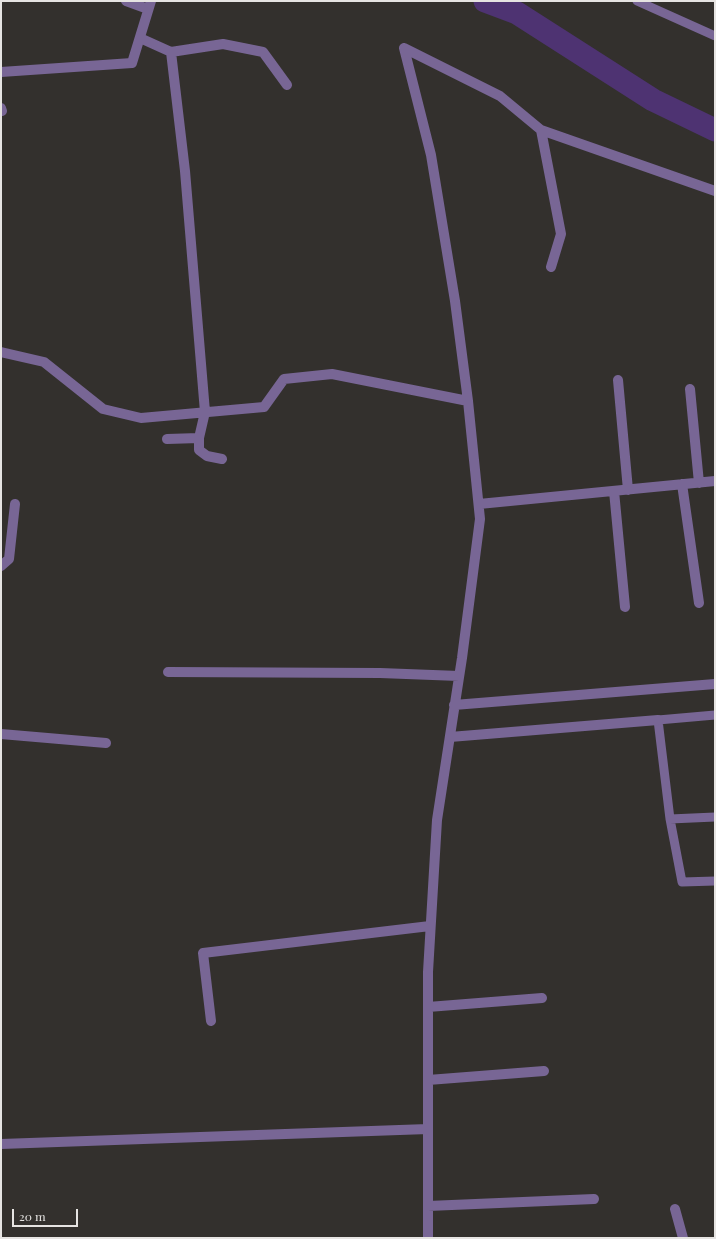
<!DOCTYPE html>
<style>
body{margin:0}
#map{position:relative;width:716px;height:1239px;overflow:hidden;background:#33302d;font-family:"Playfair Display",serif}
canvas{display:block}
.frame{position:absolute;inset:0;border:2px solid #e6e4e2;pointer-events:none}
.scale{position:absolute;left:12px;top:1209px;width:66px;height:18px;box-sizing:border-box;border:2px solid #e6e4e2;border-top:0;padding-left:5px;font-size:12px;line-height:14px;white-space:nowrap;color:#e6e4e2;-webkit-text-stroke:3px #33302d;paint-order:stroke}
</style>
<div id="map">
<canvas width="716" height="1239"></canvas>
<div class="frame"></div>
<div class="scale">20 m</div>
</div>
<script>
const ctx = document.querySelector('canvas').getContext('2d');
ctx.lineJoin = 'round';
function toPath(rows) {
  const path = new Path2D();
  for (const r of rows) {
    path.moveTo(r[0], r[1]);
    for (let i = 2; i < r.length; i += 2) path.lineTo(r[i], r[i + 1]);
  }
  return path;
}
function trace(path, color, width, dash) {
  ctx.strokeStyle = color;
  ctx.lineWidth = width;
  ctx.lineCap = dash ? 'butt' : 'round';
  ctx.setLineDash(dash || []);
  ctx.stroke(path);
}
const canal = toPath([
 [485,1,517,13,653,100,715,130]
]);
const service = toPath([
 [637,1,715,36],
 [715,715,658,720,670,819,682,882,715,881],
 [670,819,715,817]
]);
const minor = toPath([
 [126,1,148,9],
 [140,38,171,52],
 [404,48,431,155,455,301,468,401,480,519,462,658,437,820,428,972,428,1238],
 [404,48,500,96,541,130,715,191],
 [1,72,132,63,151,1],
 [1,108,2,111],
 [541,130,561,234,551,267],
 [1,352,44,362,103,409,141,418,264,407,284,379,332,374,468,401],
 [618,380,628,490],
 [690,389,699,483],
 [199,438,199,450,207,456,222,459],
 [167,439,199,438,205,412,185,171,171,52,223,44,263,52,287,85],
 [682,484,699,603],
 [614,491,625,607],
 [479,504,715,481],
 [1,566,9,559,15,504],
 [168,672,380,673,459,676],
 [454,705,715,684],
 [1,734,106,743],
 [450,737,658,720],
 [428,1007,542,998],
 [211,1021,203,953,430,926],
 [428,1080,544,1071],
 [1,1144,428,1129],
 [428,1206,594,1199],
 [675,1209,683,1238]
]);
trace(canal, '#4e3372', 23);
trace(service, '#786695', 9);
trace(minor, '#786695', 10);
</script>
